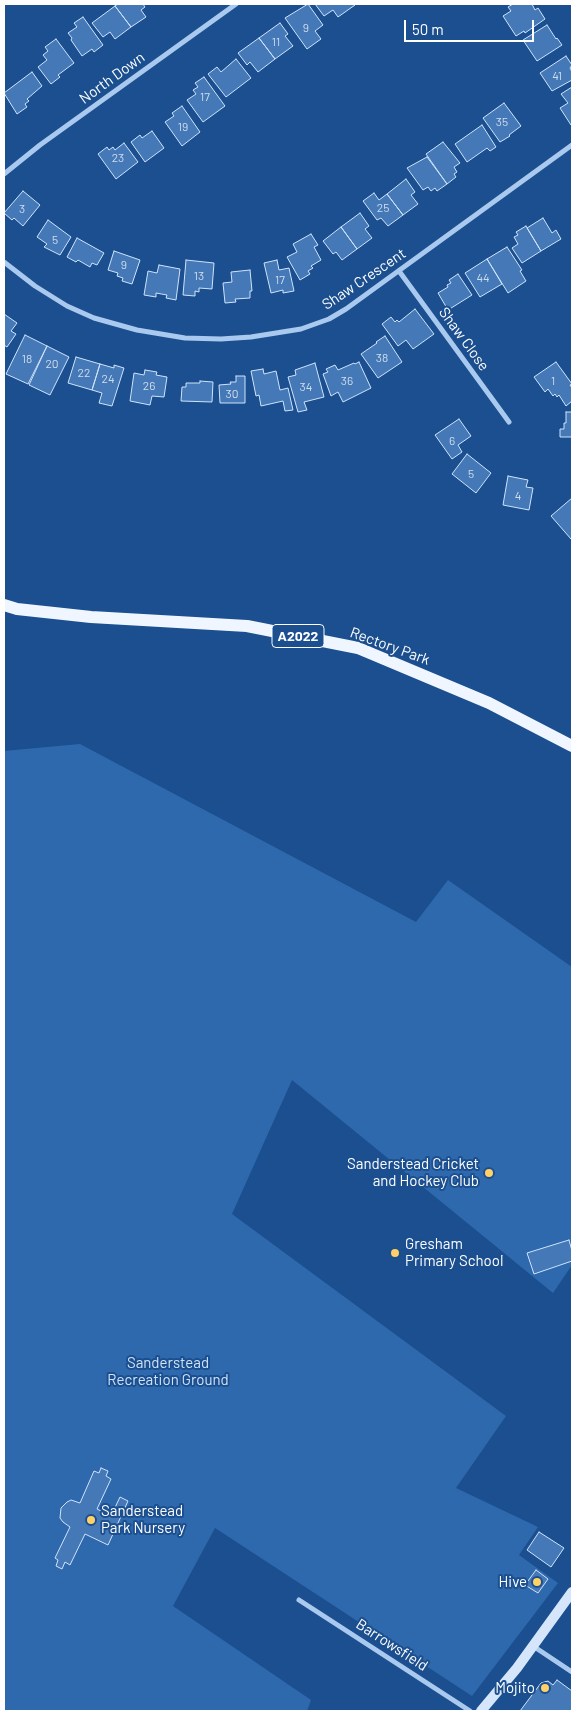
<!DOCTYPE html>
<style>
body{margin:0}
#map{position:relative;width:576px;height:1715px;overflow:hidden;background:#1b4f8f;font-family:Barlow,sans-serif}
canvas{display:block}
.frame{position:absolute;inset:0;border:5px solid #fff;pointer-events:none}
.scale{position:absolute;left:404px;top:20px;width:130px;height:22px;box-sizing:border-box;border:2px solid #fff;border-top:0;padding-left:6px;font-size:15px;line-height:18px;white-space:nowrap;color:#fff;-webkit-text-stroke:4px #1b4f8f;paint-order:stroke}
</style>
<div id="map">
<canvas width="576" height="1715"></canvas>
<div class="frame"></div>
<div class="scale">50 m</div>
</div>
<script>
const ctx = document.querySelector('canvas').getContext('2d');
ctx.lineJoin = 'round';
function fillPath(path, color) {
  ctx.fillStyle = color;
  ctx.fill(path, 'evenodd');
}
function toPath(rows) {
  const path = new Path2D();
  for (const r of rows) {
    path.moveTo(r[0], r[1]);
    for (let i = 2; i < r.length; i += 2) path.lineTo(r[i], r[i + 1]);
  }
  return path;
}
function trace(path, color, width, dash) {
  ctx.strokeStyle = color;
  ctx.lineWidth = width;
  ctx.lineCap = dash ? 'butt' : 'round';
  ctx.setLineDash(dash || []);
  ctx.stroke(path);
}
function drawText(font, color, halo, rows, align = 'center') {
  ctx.font = font + ' Barlow,sans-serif';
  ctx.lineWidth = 4;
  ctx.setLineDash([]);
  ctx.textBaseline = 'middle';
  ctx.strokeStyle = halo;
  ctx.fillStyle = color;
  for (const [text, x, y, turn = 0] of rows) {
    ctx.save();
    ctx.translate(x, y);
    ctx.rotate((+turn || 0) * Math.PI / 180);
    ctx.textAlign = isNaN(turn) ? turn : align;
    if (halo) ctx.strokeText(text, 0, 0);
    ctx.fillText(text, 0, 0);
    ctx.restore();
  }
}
const green = toPath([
 [80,744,416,922,448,880,572,967,572,1265,553,1293,292,1080,232,1214,506,1416,456,1488,538,1527,519,1555,558,1583,472,1696,215,1528,173,1606,311,1700,307,1711,4,1711,4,751]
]);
const building = toPath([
 [118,4,143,4,145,7,141,10,146,17,131,27,115,6,118,4],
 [308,4,323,25,315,31,321,39,307,49,285,18,308,4],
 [315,4,354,4,355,5,338,17,333,10,324,16,315,4],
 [513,4,532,4,535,10,538,8,545,19,525,33,524,31,516,36,503,16,511,11,508,7,513,4],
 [115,6,131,27,115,39,110,32,103,37,92,23,115,6],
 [83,17,103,45,94,52,92,49,82,56,71,40,72,38,68,33,77,27,74,23,83,17],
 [280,23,288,34,285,36,293,46,275,59,259,38,280,23],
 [547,25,556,39,557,38,562,45,537,61,523,40,547,25],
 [259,38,275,59,258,72,250,62,247,65,238,53,259,38],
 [56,39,74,63,58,75,60,77,51,84,38,67,47,60,43,55,48,51,45,47,56,39],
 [566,56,572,65,570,68,572,72,572,80,552,91,540,73,566,56],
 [236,59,251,78,226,97,208,74,217,67,221,72,236,59],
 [32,72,42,86,27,99,29,101,25,104,27,107,17,114,4,93,32,72],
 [204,77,225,106,203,122,187,100,196,94,193,90,198,87,195,83,204,77],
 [572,87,572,124,571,125,560,108,568,103,561,94,572,87],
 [504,103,521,126,509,135,510,136,500,142,483,118,504,103],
 [182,106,200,132,182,146,165,122,174,116,172,113,182,106],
 [482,125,496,147,490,151,487,148,467,162,455,144,482,125],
 [152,131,164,148,145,162,131,142,140,135,142,138,152,131],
 [443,142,460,163,454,167,457,172,454,174,456,177,447,184,426,154,443,142],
 [124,143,138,162,116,179,98,154,107,147,109,150,113,147,115,150,124,143],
 [427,157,447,184,437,191,435,188,431,191,428,187,423,190,407,168,427,157],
 [406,179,415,192,411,195,418,204,403,215,387,194,406,179],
 [23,191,40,205,23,226,14,218,12,220,4,213,23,191],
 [374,193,379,200,387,194,403,215,388,226,381,218,377,220,363,201,374,193],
 [360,213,369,226,365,229,372,238,357,249,341,227,360,213],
 [543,218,552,233,556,230,561,239,541,251,527,228,543,218],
 [48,220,71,237,60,255,44,247,47,244,37,237,48,220],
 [526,226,541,251,522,263,512,248,518,244,514,237,518,235,516,232,526,226],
 [341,227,357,249,342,260,336,252,333,254,323,241,341,227],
 [311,234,318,245,314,247,321,260,311,266,313,268,308,271,310,274,300,280,287,257,297,252,293,244,311,234],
 [77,238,104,253,97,265,92,263,90,267,78,260,76,262,67,257,77,238],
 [507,247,522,270,520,271,526,281,508,293,487,259,507,247],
 [114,251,140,260,132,284,122,281,123,278,117,276,118,273,108,270,114,251],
 [487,259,502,284,480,297,465,273,487,259],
 [186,260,214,263,212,289,199,288,199,292,195,291,195,296,183,295,186,260],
 [277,260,279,270,289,268,294,291,283,293,283,290,271,293,264,263,277,260],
 [159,265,180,269,176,300,166,298,167,295,156,293,156,297,144,295,148,271,157,273,159,265],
 [250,270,252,291,250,291,250,298,235,299,236,302,225,303,223,283,232,282,231,272,250,270],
 [458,274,472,295,448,310,438,293,448,287,447,285,451,283,449,280,458,274],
 [415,309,434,334,413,349,406,340,398,346,382,324,391,317,395,322,397,320,399,322,415,309],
 [4,314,17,323,11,331,16,334,7,347,4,345,4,314],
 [25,335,47,346,28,384,6,374,25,335],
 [385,336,402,362,378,378,361,354,377,343,376,342,385,336],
 [47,346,69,357,50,395,29,385,47,346],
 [76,357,100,364,92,390,68,383,76,357],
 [359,362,371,388,343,402,338,392,331,396,323,374,328,372,326,369,335,365,338,370,354,363,355,364,359,362],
 [556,362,572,384,570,385,572,388,572,401,566,406,559,395,557,397,555,394,553,396,548,389,545,392,534,377,556,362],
 [315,363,324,397,304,402,307,410,298,412,288,377,296,375,295,370,315,363],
 [100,364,114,368,114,365,124,368,112,406,99,403,102,393,92,390,100,364],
 [263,369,264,374,276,371,280,390,288,388,293,410,285,411,283,401,261,406,259,395,256,396,251,371,263,369],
 [145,370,157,372,156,375,167,377,164,397,152,396,150,405,130,401,134,373,144,375,145,370],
 [236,376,245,376,245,403,220,403,219,385,231,384,230,382,236,382,236,376],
 [200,381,213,382,212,402,181,401,182,387,186,387,186,383,200,383,200,381],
 [566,412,572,412,572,437,560,437,560,429,564,429,564,423,566,423,566,412],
 [459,419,471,436,458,445,462,452,452,459,435,435,459,419],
 [467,454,491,473,476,493,452,474,467,454],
 [508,476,528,480,526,487,533,488,529,510,503,505,508,476],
 [572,498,572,538,571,539,551,516,572,498],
 [569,1240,572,1251,572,1261,534,1274,527,1253,569,1240],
 [101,1468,108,1471,106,1476,111,1479,97,1509,111,1516,120,1497,128,1501,108,1545,85,1534,70,1565,65,1562,62,1569,56,1566,58,1560,55,1558,70,1527,63,1522,60,1518,61,1508,67,1502,71,1500,80,1503,94,1471,99,1473,101,1468],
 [539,1532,564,1548,551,1567,527,1550,539,1532],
 [536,1570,548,1579,538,1593,525,1585,536,1570],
 [557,1680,572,1691,572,1711,520,1711,541,1683,548,1681,553,1685,557,1680]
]);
const street = toPath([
 [4,174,40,145,236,4],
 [4,262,35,286,67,306,94,318,137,330,185,338,221,339,251,337,301,329,329,319,346,309,572,145],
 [399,271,509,422],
 [299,1600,470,1711],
 [533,1646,572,1672]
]);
const secondary = toPath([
 [481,1711,517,1668,572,1592]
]);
const primary = toPath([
 [4,605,17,609,91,617,247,626,358,648,489,703,572,746]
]);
const markers = [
 [489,1173,5,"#ffd166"],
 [395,1253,5,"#ffd166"],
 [91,1520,5,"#ffd166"],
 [537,1582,5,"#ffd166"],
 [545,1688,5,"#ffd166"]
];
const numberNames = [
 ["9",306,28],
 ["11",276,42],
 ["41",557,76],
 ["17",205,97],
 ["35",502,122],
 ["19",183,127],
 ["23",118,158],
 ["25",383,208],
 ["3",22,209],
 ["5",55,240],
 ["9",124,265],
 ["13",199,276],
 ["44",483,278],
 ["17",280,280],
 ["38",382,358],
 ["18",27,359],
 ["20",52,364],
 ["22",84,373],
 ["24",108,379],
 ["36",347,381],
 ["1",553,381],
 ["26",149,386],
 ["34",306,387],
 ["30",232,394],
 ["6",452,441],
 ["5",471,474],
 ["4",518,496]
];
const shields = [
 [298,636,52]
];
const shieldNames = [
 ["A2022",298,636]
];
const streetNames = [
 ["North Down",112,78,-36],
 ["Shaw Crescent",364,279,-34],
 ["Shaw Close",464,339,54],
 ["Rectory Park",390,646,20],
 ["Barrowsfield",392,1645,33]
];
const poiNames = [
 ["Sanderstead Cricket",479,1164],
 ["and Hockey Club",479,1181],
 ["Gresham",405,1244,"left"],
 ["Primary School",405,1261,"left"],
 ["Sanderstead",101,1511,"left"],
 ["Park Nursery",101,1528,"left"],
 ["Hive",527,1582],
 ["Mojito",535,1688]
];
const parkNames = [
 ["Sanderstead",168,1363],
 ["Recreation Ground",168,1380]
];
fillPath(green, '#2e69ad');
fillPath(building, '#4478b7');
trace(building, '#cfe3fa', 1);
trace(street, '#a9c9ee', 5);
trace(secondary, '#d6e6fa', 10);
trace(primary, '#f0f6ff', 12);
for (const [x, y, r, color] of markers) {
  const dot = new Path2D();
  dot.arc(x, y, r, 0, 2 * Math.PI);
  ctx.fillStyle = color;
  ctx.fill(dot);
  trace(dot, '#1b4f8f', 2);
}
drawText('12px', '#d0dded', null, numberNames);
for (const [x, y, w] of shields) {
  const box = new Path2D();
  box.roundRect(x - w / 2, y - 11.5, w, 23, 4);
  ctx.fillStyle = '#1b4f8f';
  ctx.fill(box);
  trace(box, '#fff', 1);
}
drawText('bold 14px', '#fff', null, shieldNames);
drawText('15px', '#fff', '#1b4f8f', streetNames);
drawText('15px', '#fff', '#1b4f8f', poiNames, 'right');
drawText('15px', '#cfe3fa', '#1b4f8f', parkNames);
</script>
